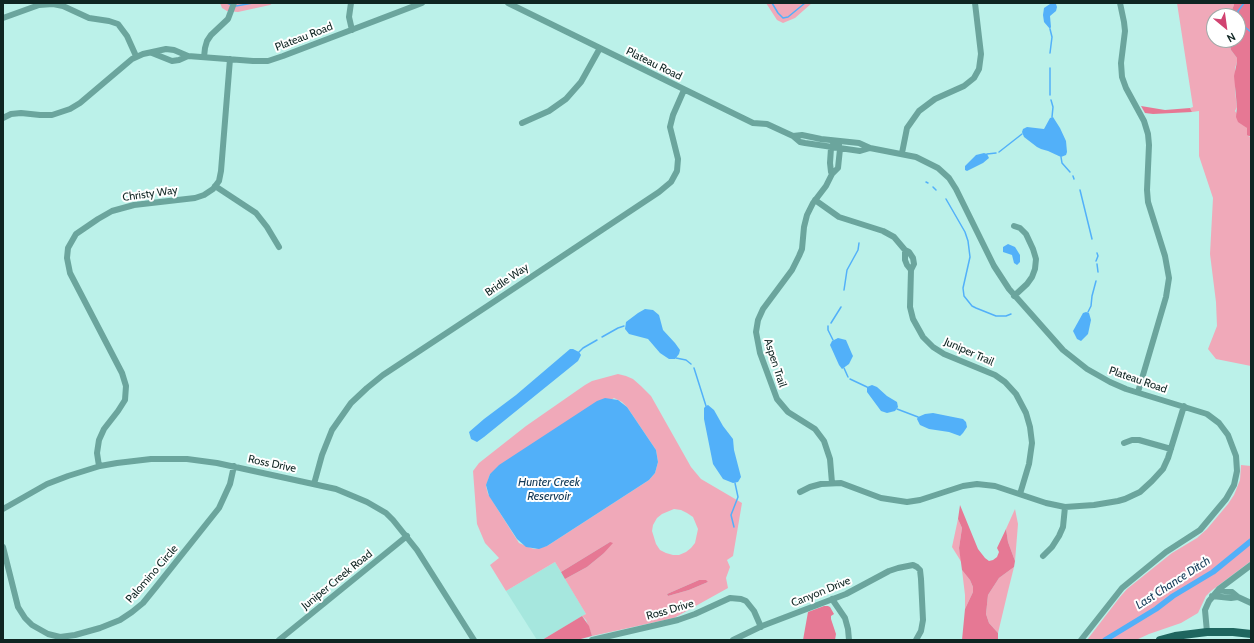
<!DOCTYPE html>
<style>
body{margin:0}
#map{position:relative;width:1254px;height:643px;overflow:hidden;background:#bbf1e9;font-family:Cabin,sans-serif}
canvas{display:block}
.frame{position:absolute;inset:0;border:4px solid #0f2522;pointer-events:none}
.north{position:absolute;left:1206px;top:8px;width:40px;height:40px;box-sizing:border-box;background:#fff;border:1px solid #9fa8a7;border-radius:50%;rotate:151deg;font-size:11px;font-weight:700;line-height:16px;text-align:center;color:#0f2522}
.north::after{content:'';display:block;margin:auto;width:14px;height:18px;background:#d14371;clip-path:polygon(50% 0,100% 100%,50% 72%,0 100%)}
</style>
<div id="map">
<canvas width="1254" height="643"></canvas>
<div class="frame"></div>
<div class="north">N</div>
</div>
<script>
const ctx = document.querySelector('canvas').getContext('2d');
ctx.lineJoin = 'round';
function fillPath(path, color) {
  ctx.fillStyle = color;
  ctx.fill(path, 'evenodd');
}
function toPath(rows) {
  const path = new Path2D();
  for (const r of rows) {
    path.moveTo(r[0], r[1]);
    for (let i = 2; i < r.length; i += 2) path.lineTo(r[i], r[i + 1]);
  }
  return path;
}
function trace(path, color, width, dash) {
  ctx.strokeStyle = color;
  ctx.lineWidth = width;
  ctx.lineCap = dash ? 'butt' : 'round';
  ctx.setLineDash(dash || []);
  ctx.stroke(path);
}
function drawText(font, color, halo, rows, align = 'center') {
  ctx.font = font + ' Cabin,sans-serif';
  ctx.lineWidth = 4;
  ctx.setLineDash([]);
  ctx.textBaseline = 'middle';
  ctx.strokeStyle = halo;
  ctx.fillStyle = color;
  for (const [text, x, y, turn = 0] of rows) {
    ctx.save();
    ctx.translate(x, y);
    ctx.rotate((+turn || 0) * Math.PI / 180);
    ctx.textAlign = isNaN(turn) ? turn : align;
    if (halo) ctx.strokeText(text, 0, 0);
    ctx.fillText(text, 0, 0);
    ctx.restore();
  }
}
const built = toPath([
 [555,562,586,614,542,640,537,640,506,591]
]);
const green = toPath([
 [220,3,273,3,270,5,238,12,227,11,222,8],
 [766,3,812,3,795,18,783,23,777,20],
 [1177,3,1234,3,1234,5,1231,12,1232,16,1214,16,1214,40,1233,40,1230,45,1231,50,1237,58,1237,62,1235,68,1235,91,1237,107,1235,111,1247,128,1249,137,1251,137,1251,366,1216,359,1208,349,1217,326,1216,302,1210,254,1213,198,1199,156,1199,111,1192,112,1190,108,1193,107],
 [618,374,626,376,633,379,641,386,651,396,691,467,701,479,742,503,733,556,727,560,730,567,726,578,728,588,674,618,592,636,586,620,582,616,586,614,565,579,587,567,603,554,610,542,561,572,555,562,506,591,490,565,499,558,485,543,477,524,473,471,479,463,526,426,585,385,592,381],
 [614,398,622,402,627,407,656,450,658,462,655,473,649,480,547,546,535,549,531,548,519,543,488,494,486,486,490,474],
 [674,509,681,510,687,513,693,517,698,529,695,543,691,548,686,552,679,555,673,555,666,553,660,550,656,544,652,531,653,525,657,518,662,514],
 [699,580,708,582,689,590,668,596,667,594],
 [1241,465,1251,466,1251,561,1211,591,1206,596,1198,613,1181,623,1149,634,1136,640,1087,640,1120,597,1127,589,1172,553,1197,538,1207,529,1228,504,1234,495,1240,480],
 [1015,509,1018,524,1015,561,1008,542,1006,529],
 [958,519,962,528,959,548,962,563,952,547],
 [1014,567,1008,591,998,633,989,623,986,614,988,595,999,578],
 [962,570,970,580,973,587,973,592,965,609,965,595]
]);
const forest = toPath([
 [1234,3,1251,3,1251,137,1247,135,1247,128,1238,122,1236,117,1237,107,1234,76,1237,62,1237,58,1231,50,1230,45,1233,40,1238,40,1238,16,1232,16,1231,12,1234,5],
 [1141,106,1165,110,1190,108,1192,112,1153,114,1145,113],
 [960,505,978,549,985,558,989,561,993,560,997,557,999,552,997,548,1006,529,1008,542,1015,561,1014,567,999,578,988,595,986,614,989,623,998,633,998,640,962,640,965,609,973,592,973,587,970,580,962,570,959,548,962,528,958,519],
 [610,542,613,543,603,554,587,567,565,579,561,572],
 [699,580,706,580,708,582,689,590,668,596,667,594],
 [824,606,828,606,830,607,834,614,831,616,831,619,836,634,835,640,803,640,808,612],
 [582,616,589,626,592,636,577,640,542,640]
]);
const water = toPath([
 [1050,4,1056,4,1057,7,1056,11,1050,16,1051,27,1050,29,1044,22,1043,15,1044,8],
 [1053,117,1060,128,1066,141,1067,152,1066,155,1061,157,1048,151,1041,149,1037,147,1024,137,1022,132,1023,129,1027,127,1044,129,1050,118],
 [984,153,987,154,989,158,983,163,967,171,965,170,965,166,976,155],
 [1008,244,1015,247,1020,255,1020,262,1017,265,1014,263,1012,255,1003,252,1003,247],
 [645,309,653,310,659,315,663,330,675,343,680,350,679,354,675,359,669,359,660,353,648,339,629,334,625,329,626,322,638,313],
 [1086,312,1089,313,1091,320,1088,334,1081,341,1077,339,1073,331,1083,313],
 [838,338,846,340,852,354,853,356,849,364,842,369,839,365,830,345,832,341],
 [570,349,573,349,579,352,581,355,578,361,484,437,477,442,471,439,469,432,484,419,516,395],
 [872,385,877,387,887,396,897,402,898,407,895,411,887,413,881,411,867,392,867,387],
 [605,398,618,400,627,407,656,450,658,462,655,473,649,480,547,546,539,549,526,547,517,539,489,496,486,485,490,474,499,465,597,401],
 [708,405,714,410,723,426,733,439,734,450,741,477,738,482,733,483,723,479,713,464,704,419,704,408,706,406],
 [933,413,963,419,966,422,967,427,963,433,960,436,949,432,929,429,920,425,917,419,918,417,925,414]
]);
const stream = toPath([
 [227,3,232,5],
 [772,3,778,13,783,18,788,17,805,3],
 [236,6,253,3],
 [1238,16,1241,24,1251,32],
 [1238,16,1238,11,1244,3],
 [1050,53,1052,37,1050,29],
 [1050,68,1050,95],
 [1051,100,1053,107,1052,117],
 [999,152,1022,134],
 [987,154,996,153],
 [1061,157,1062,163,1070,172],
 [1073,176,1074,179],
 [926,182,928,183],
 [933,187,936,190],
 [1080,190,1092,239],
 [946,199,965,232,968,241,970,257,963,288,964,296,972,306,976,308,996,316,1006,316,1011,314],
 [1096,261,1098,256,1097,253],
 [1097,264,1098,272],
 [844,290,847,270,858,250,859,243],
 [1088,312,1091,306,1092,296,1096,281],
 [831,323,841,307],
 [828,326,828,330,833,340],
 [602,337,618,328,624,326],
 [579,352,583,348,597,340],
 [676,358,686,360,691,364],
 [694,368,706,406],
 [844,368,848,377],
 [850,379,867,387],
 [897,409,918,417],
 [734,527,731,515,738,497,735,483]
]);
const canal = toPath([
 [1105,640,1156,609,1173,596,1213,572,1251,541]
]);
const minor = toPath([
 [351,3,349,17,352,30],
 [508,3,753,123,767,124,793,136,800,142,805,143,860,151,870,148],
 [1120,3,1124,22,1125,31,1121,63,1122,77,1126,88,1144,121,1148,134,1149,145,1147,190,1148,202,1165,256,1169,278,1166,297,1138,392],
 [3,18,39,5,53,4,63,6,89,18,109,21,118,24,127,36,136,56],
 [152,53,172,61,179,60,188,56],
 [204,57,205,48,207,41,211,35,228,19,234,3],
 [3,118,11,114,21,113,40,115,52,115,70,109,80,103,132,59,143,54,166,49,174,50,188,56,253,61,268,61,283,56,422,3],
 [522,123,549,111,566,99,581,82,600,48],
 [793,136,802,135,821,139,859,143,870,148,916,157,938,168,949,178,956,189,994,266,1009,289,1063,350,1087,369,1110,382,1126,389,1207,414,1219,423,1228,435,1236,456,1237,471,1234,485,1226,499,1200,530,1166,552,1122,588,1081,640],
 [902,153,907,128,919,111,935,99,964,86,974,78,979,69,981,54,975,3],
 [832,174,831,172,830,163,831,148,833,145],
 [215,186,256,213,267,227,279,247],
 [815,200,839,217,883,231,894,237,905,250,909,252,913,258,914,264,911,270,910,307,913,319,923,337,933,347,944,354,995,375,1005,382,1016,394,1026,413,1030,427,1032,443,1029,464,1020,494],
 [905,250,905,260,907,265,911,270],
 [1014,296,1027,284,1032,277,1035,269,1036,259,1033,249,1026,234,1020,228,1014,226],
 [1124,443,1132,440,1139,440,1171,449],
 [99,466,97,453,99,440,104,429,118,411,125,400,126,386,122,373,70,273,67,258,68,248,76,234,98,219,112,211,134,205,195,198,204,195,213,189,219,181,221,171,230,59],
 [832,483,830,459,824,441,815,429,788,412,777,399,760,353,756,332,758,320,763,309,792,270,799,256,802,249,804,227,807,215,813,203,826,186,832,174,838,168,840,149,839,145],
 [314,484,322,455,332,430,351,403,367,388,383,375,489,305,659,192,671,182,677,171,678,159,670,127,673,115,684,90],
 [800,492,810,487,821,484,841,483,881,498,907,502,920,500,963,486,977,484,995,486,1046,503,1065,507,1094,505,1118,501,1125,499,1140,492,1152,481,1163,469,1168,458,1184,406],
 [3,509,47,484,68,476,100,466,117,463,151,459,187,459,217,463,336,489,367,502,386,513,393,520,417,550,474,640],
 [3,547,18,607,25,618,32,625,48,634,60,637,75,635,100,628,120,620,132,612,143,603,156,587,219,508,230,484,234,466],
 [1043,556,1052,547,1059,536,1063,527,1065,507],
 [1218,590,1232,592,1238,597,1251,603],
 [1212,596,1231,598,1238,597],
 [832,599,845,618,848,629,849,640],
 [1207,632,1205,610,1209,601,1219,589,1251,565],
 [279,640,407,536],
 [592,640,678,620,695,614,730,598,741,599,746,601,754,611,761,627],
 [733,640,762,626,846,594,889,571,898,568,913,565,917,567,920,570,921,579,923,620,921,631,916,640]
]);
const major = toPath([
 [1160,640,1175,636,1207,632,1233,632,1251,634]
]);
const streetNames = [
 ["Plateau Road",304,37,-21],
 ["Plateau Road",654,64,26],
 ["Christy Way",150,194,-8],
 ["Bridle Way",507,280,-34],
 ["Juniper Trail",969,352,24],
 ["Aspen Trail",775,363,72],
 ["Plateau Road",1138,380,19],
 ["Ross Drive",272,464,12],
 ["Palomino Circle",152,574,-49],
 ["Juniper Creek Road",337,580,-39],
 ["Canyon Drive",821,592,-22],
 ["Ross Drive",670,610,-16]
];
const waterNames = [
 ["Hunter Creek",549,482],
 ["Reservoir",549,496],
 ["Last Chance Ditch",1173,583,-33]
];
fillPath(built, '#a6e7de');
fillPath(green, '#f0a9b9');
fillPath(forest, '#e67894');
fillPath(water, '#52b0f9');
trace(stream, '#52b0f9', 1.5);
trace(canal, '#52b0f9', 5.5);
trace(minor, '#6ba59d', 6);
trace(major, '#1f665f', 8);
drawText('11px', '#0f2522', '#fff', streetNames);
drawText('italic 12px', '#143b58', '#fff', waterNames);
</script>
